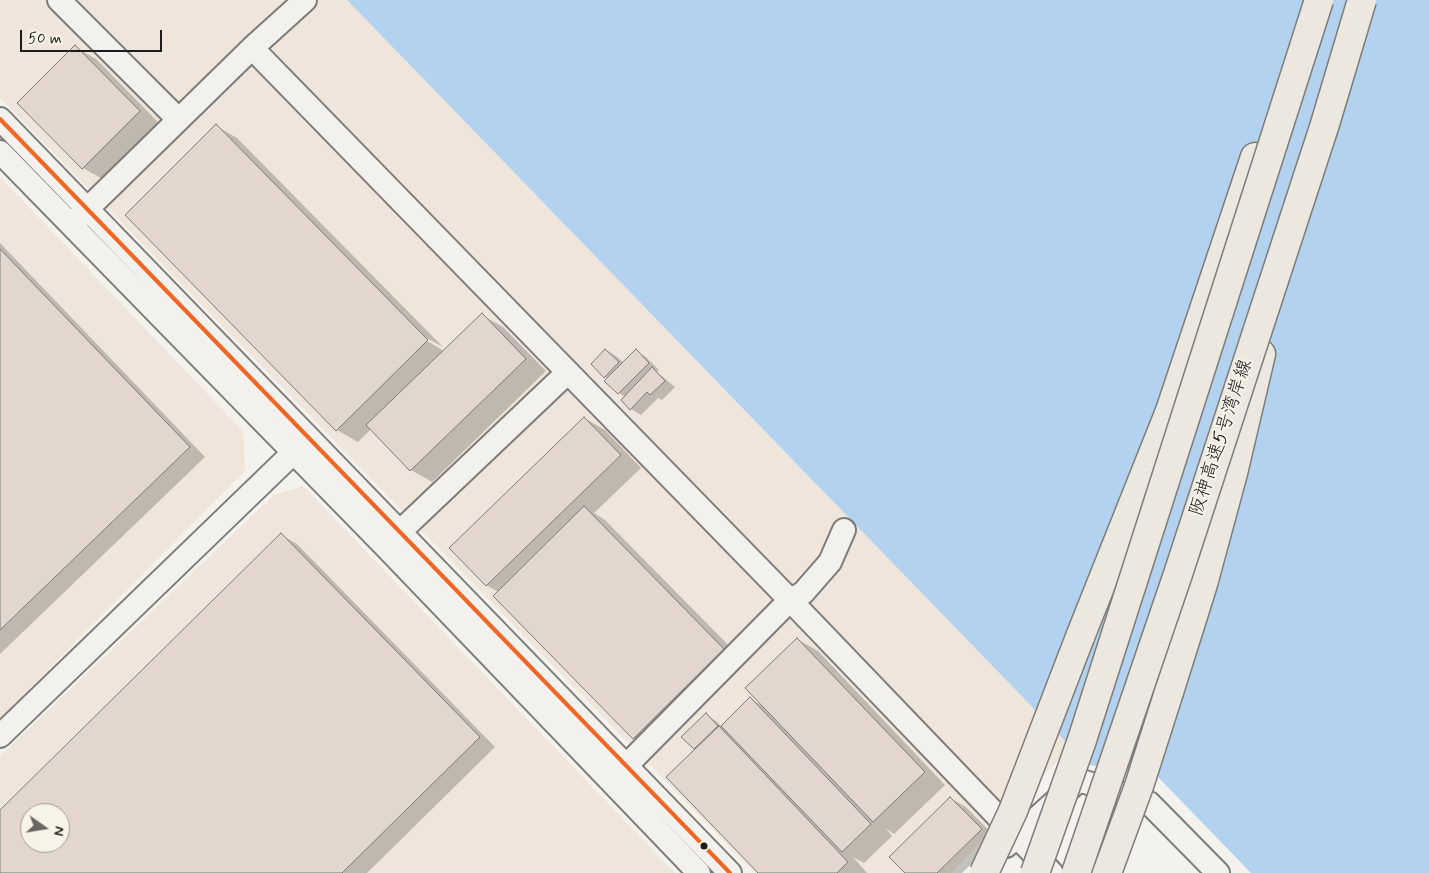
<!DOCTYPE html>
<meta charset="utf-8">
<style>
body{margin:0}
#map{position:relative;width:1429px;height:873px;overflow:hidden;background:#f4f2ec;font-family:Mynerve,sans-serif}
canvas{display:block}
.north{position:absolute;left:20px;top:803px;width:50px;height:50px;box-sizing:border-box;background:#f7f3e8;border:1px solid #9f9d96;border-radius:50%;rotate:103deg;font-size:14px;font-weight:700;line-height:20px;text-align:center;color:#1c1c1c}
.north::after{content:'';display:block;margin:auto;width:18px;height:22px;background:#686765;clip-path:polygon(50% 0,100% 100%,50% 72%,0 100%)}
.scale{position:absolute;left:20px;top:30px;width:142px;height:22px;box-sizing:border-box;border:2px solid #1c1c1c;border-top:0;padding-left:6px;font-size:15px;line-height:18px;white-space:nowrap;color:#1c1c1c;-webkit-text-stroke:4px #f7f3e8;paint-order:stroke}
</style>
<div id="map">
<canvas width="1429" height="873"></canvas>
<div class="north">N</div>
<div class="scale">50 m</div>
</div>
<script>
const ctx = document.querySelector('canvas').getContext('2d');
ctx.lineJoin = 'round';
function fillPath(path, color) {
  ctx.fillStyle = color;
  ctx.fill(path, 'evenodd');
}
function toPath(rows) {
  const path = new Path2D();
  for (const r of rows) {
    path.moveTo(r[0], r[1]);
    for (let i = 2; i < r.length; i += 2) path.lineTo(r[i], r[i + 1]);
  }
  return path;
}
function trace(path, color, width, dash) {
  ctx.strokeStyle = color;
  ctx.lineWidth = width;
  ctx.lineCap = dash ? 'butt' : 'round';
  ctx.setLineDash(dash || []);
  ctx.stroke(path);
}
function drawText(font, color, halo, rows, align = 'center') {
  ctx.font = font + ' Mynerve,"Klee One",sans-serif';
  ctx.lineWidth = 4;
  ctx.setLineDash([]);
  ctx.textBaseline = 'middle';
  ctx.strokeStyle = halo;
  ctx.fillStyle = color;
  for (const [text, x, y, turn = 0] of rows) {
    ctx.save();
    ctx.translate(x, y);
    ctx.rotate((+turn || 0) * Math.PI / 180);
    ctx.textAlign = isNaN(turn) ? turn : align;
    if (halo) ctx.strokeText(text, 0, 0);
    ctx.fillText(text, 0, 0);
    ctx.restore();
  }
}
const built = toPath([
 [0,0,347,0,1071,747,951,873,755,873,0,98],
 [0,177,243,431,245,471,0,718],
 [303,486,675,873,0,873,0,756,274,495],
 [30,813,60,813,60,843,30,843]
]);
const water = toPath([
 [347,0,1429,0,1429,873,1251,873,1158,777,1090,765,1081,759,1071,747]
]);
const shadow = toPath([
 [75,47,96,59,160,124,104,180,83,168],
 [216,126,237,138,443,347,423,336,422,338,444,351,482,315,503,327,546,371,432,482,411,470,371,429,358,442,337,430],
 [0,243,205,457,0,654],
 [606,350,616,356,624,363,636,351,646,357,659,370,657,372,675,387,662,400,658,398,641,415,631,409,625,397,619,393,606,381,609,379,605,377],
 [584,418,605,430,641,468,594,513,605,520,744,661,654,750,633,738,498,592,486,585],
 [281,535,297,544,495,747,367,873,0,873,0,812],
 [30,813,60,813,60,843,30,843],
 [797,639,818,651,945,785,894,834,885,828,892,836,864,863,853,857,867,873,760,873,697,750,695,748,706,715,716,721,722,727,750,699,763,706],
 [950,798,966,807,997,839,962,873,906,873]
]);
const building = toPath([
 [75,45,140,111,82,169,17,103,75,45],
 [216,124,428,340,336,431,125,215,216,124],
 [0,249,190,447,0,630,0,249],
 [482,313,526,359,410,471,366,425,482,313],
 [605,349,619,362,604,378,591,364,605,349],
 [636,349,649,363,618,394,604,381,636,349],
 [652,367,665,381,650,395,647,392,630,410,621,400,652,367],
 [584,417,621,455,486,586,449,548,584,417],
 [584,506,724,649,633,739,493,596,584,506],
 [281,533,480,737,342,873,0,873,0,810,281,533],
 [30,813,60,813,60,843,30,843,30,813],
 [797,638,925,772,873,822,745,688,797,638],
 [750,697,871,824,842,852,721,726,750,697],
 [706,713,718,726,694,749,681,737,706,713],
 [719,726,848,862,837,873,758,873,666,777,719,726],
 [950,797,982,829,937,873,905,873,889,857,950,797]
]);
const minor = toPath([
 [59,0,178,119],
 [252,48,790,600,1052,873],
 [0,119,730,873],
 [0,152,385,546,699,873],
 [77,219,252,48,305,0],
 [389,542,567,373],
 [0,736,293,453],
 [616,776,790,600,803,593,830,562,844,530],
 [1006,846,1079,780,1149,803,1218,873]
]);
const highway = toPath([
 [1080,637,1170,411,1255,157],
 [1169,692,1203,584,1233,473,1261,354]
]);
const highwayBridge = toPath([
 [984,873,1013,811,1080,637],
 [1035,873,1082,740,1319,0],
 [1076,873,1178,574,1325,124,1362,0],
 [1107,873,1139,786,1169,692]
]);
const bus1 = toPath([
 [0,119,730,873]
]);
const markers = [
 [704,846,4.5,"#1c1c1c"]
];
const streetNames = [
 ["阪神高速5号湾岸線",1222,438,-72]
];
fillPath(built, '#f0e5da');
fillPath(water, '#b2d2ef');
fillPath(shadow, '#0003');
fillPath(building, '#e2d6cf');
trace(building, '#7d7c7a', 1);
trace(minor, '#7d7c7a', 26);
trace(highway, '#7d7c7a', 31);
trace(minor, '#f2f1ed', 22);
trace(highway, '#ede8df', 28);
trace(highwayBridge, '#7d7c7a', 31, []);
trace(highwayBridge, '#ede8df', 28);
trace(bus1, '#f26522', 4);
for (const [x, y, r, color] of markers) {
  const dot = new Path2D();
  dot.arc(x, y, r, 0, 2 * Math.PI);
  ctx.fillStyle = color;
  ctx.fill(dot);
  trace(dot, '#f7f3e8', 2);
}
drawText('19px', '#1c1c1c', '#f7f3e8', streetNames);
</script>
